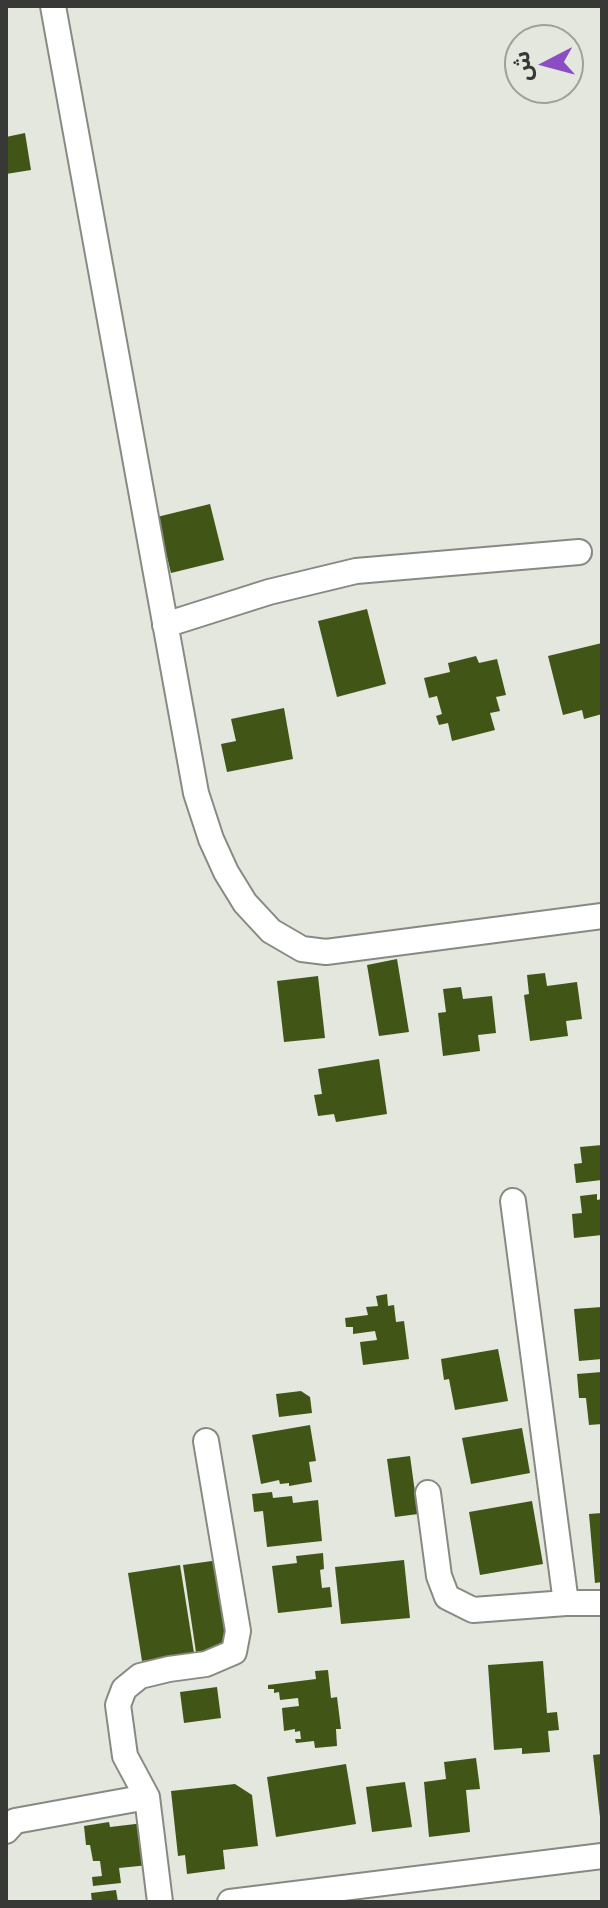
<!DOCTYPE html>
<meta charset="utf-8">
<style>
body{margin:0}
#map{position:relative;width:608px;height:1908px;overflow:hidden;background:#e3e7de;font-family:Ubuntu,"Noto Sans Arabic",sans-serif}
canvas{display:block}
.frame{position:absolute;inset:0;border:8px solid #383936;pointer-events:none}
.north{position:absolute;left:504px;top:24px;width:80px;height:80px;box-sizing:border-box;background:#e3e7de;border:2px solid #9fa19b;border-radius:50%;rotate:264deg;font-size:22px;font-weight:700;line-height:32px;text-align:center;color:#383936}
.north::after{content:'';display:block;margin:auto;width:28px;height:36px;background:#8b4dc3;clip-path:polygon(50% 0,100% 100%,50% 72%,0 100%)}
</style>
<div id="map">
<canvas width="608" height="1908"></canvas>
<div class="frame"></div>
<div class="north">ش</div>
</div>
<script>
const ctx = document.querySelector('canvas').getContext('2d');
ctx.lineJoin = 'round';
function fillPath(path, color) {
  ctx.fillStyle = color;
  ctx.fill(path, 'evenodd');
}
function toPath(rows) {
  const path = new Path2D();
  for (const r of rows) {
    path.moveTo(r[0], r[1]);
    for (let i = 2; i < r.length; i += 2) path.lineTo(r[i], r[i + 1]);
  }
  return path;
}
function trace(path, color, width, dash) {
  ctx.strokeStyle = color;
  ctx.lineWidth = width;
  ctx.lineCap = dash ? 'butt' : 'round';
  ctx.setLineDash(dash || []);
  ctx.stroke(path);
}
const building = toPath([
 [25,133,31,170,6,174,6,137],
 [210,504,224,560,171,573,157,517],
 [367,609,386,684,337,697,318,621],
 [602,643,602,714,584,719,582,710,563,715,548,656],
 [476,656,479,663,497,659,506,695,496,697,500,711,490,713,495,730,452,741,448,723,439,725,436,716,442,714,437,696,429,698,424,678,450,672,448,663],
 [284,708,293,759,227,772,221,744,236,741,231,719],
 [397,959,409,1032,379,1036,367,965],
 [545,973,547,986,577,982,582,1019,566,1021,568,1036,530,1041,524,995,529,994,527,975],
 [318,976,325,1038,284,1042,277,981],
 [461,987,463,999,492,996,496,1033,478,1035,480,1051,443,1056,438,1013,446,1012,443,989],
 [379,1059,387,1114,336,1122,334,1114,318,1116,314,1095,322,1094,318,1069],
 [602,1145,602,1180,576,1183,574,1164,582,1163,580,1147],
 [597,1194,597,1200,602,1199,602,1235,574,1238,572,1214,582,1213,580,1196],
 [387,1294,388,1306,394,1305,396,1322,404,1321,409,1359,363,1365,360,1342,377,1340,375,1331,353,1334,353,1327,346,1327,345,1318,368,1315,366,1307,378,1306,376,1296],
 [602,1307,602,1359,579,1361,574,1309],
 [498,1349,508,1401,455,1410,449,1379,444,1380,441,1359],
 [602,1372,602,1424,589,1425,586,1398,579,1398,577,1374],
 [301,1391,310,1397,312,1413,279,1417,276,1394],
 [310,1425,316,1461,309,1462,312,1482,289,1486,289,1483,280,1484,279,1480,261,1484,252,1435],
 [522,1428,530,1473,471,1484,462,1438],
 [410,1456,418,1514,395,1517,387,1459],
 [272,1492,273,1498,292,1496,293,1503,318,1500,322,1541,267,1547,263,1511,254,1512,252,1494],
 [532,1501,543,1564,480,1575,469,1512],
 [602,1513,602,1582,595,1583,589,1514],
 [323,1553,324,1569,320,1570,322,1588,330,1587,332,1607,278,1613,272,1566,297,1563,296,1556],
 [219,1560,232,1646,196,1652,183,1565],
 [404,1560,410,1618,341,1624,335,1567],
 [180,1565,194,1653,142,1661,128,1573],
 [543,1661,547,1713,557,1712,559,1730,548,1731,550,1752,522,1754,522,1748,494,1750,488,1665],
 [328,1670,331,1698,337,1697,341,1729,336,1729,337,1746,315,1748,314,1741,296,1743,295,1739,301,1739,300,1731,295,1732,295,1729,284,1731,282,1708,299,1706,298,1698,280,1700,279,1692,274,1693,274,1689,268,1689,268,1685,316,1679,315,1671],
 [217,1687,221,1718,184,1723,180,1692],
 [602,1754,602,1817,600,1817,593,1755],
 [476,1758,480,1789,466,1790,470,1832,429,1837,424,1782,446,1779,444,1762],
 [346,1764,356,1824,276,1837,267,1777],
 [405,1782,412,1827,372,1832,366,1787],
 [235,1784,252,1795,258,1846,223,1850,225,1869,187,1874,185,1855,178,1856,171,1791],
 [109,1822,110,1827,144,1823,149,1865,119,1868,121,1883,93,1886,92,1877,102,1876,100,1861,93,1861,90,1845,86,1845,84,1826],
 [116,1890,118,1902,92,1902,91,1893]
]);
const minor = toPath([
 [53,6,196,793,211,839,226,872,245,903,271,931,302,949,326,952,602,916],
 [165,625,269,592,356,571,579,552],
 [513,1201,566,1603],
 [428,1493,439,1576,447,1597,473,1610,566,1603,602,1603],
 [6,1831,15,1821,147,1797],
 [160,1902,147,1797,125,1756,118,1705,124,1689,140,1676,169,1669,206,1664,234,1652,238,1631,206,1441],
 [230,1902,602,1856]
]);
fillPath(building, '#415517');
trace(minor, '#878a83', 28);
trace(minor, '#fff', 24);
</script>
